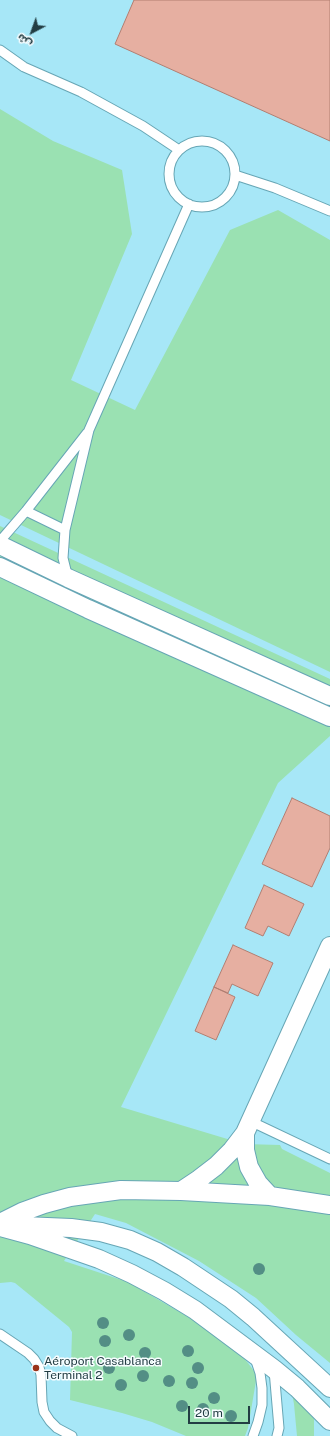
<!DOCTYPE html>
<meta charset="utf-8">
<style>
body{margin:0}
#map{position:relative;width:330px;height:1436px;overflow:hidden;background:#a7e7f7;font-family:"Public Sans","Noto Sans Arabic",sans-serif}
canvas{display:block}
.north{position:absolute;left:12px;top:12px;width:40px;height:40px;-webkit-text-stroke:3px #f7fdff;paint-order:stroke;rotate:221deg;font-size:11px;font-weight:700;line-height:16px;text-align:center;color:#223d43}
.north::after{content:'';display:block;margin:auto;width:14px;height:18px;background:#223d43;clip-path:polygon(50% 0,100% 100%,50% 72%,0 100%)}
.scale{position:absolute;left:188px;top:1406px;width:62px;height:18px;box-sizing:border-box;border:2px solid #223d43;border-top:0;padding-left:5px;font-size:12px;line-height:14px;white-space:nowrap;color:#223d43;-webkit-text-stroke:3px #f7fdff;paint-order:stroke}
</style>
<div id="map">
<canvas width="330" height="1436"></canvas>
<div class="north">ش</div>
<div class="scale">20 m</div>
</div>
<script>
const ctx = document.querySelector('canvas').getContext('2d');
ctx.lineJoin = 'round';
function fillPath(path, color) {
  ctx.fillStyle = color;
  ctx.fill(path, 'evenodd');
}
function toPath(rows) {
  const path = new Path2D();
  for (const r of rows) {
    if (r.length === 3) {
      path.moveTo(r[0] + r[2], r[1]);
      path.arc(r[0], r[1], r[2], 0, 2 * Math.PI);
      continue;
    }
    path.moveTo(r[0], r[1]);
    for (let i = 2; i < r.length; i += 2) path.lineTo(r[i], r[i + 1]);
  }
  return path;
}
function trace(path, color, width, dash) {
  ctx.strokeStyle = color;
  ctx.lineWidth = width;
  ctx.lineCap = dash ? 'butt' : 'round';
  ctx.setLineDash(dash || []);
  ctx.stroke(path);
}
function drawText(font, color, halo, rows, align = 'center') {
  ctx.font = font + ' "Public Sans",sans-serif';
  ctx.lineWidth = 3;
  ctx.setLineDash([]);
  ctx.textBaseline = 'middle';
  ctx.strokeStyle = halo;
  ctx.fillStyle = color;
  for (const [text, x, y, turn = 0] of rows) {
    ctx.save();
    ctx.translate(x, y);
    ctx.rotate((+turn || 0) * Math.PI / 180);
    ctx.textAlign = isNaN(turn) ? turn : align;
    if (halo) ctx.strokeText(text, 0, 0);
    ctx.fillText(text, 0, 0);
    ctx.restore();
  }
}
const green = toPath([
 [0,109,53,141,122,170,132,234,71,380,135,410,230,230,278,210,330,240,330,672,0,515],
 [0,526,330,679,330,736,278,783,121,1107,244,1144,280,1145,282,1149,330,1173,330,1363,296,1335,256,1298,199,1261,126,1223,95,1214,64,1261,128,1282,202,1325,233,1346,248,1363,257,1375,248,1428,245,1436,186,1436,152,1422,122,1413,70,1400,72,1332,69,1327,15,1283,11,1282,0,1283],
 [291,1388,311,1406,314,1419,314,1436,297,1436,294,1404]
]);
const building = toPath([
 [134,0,330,0,330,141,115,44,134,0],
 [292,798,330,816,330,848,312,887,262,864,292,798],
 [264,885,304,904,289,936,268,926,263,936,245,928,264,885],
 [233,945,273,963,258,996,232,984,228,993,214,987,233,945],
 [214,987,235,997,216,1040,195,1031,214,987]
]);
const lane = toPath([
 [0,50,24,67,81,92,143,126,179,150],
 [202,174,33],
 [235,175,275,188,330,211],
 [26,511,65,530],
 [0,541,26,511,87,433],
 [68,578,63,558,65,530,89,430,189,204],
 [250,1121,330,1159],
 [0,1334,28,1353,34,1359,39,1367,41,1375,42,1402,44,1412,50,1421,57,1428,72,1436],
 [274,1370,279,1428,277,1436],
 [253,1436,258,1422,262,1405,262,1388,260,1373,255,1358]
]);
const street = toPath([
 [0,545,68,578,330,696],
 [0,567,88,609,330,717],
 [245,1133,245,1150,249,1167,258,1183,270,1196],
 [181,1191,199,1179,216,1166,232,1150,245,1133,330,946],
 [0,1223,22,1212,44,1204,70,1197,121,1190,181,1191,270,1196,330,1205],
 [23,1226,71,1228,101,1232,130,1240,157,1252,183,1267,231,1299,253,1317,330,1388],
 [0,1227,30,1235,99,1259,132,1274,164,1291,195,1310,274,1369,297,1388,330,1421]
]);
const trees = [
 [259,1269],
 [103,1323],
 [129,1335],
 [105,1341],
 [188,1351],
 [145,1353],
 [109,1368],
 [198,1368],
 [143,1376],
 [169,1381],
 [192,1383],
 [121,1385],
 [214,1398],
 [182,1406],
 [203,1409],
 [231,1416]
];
const markers = [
 [36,1368,4,"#9a3218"]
];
const poiNames = [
 ["Aéroport Casablanca",44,1361],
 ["Terminal 2",44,1375]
];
fillPath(green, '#9ae1b2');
fillPath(building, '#e6afa1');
trace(building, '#b27e71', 1);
trace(lane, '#67a6b5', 11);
trace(street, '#67a6b5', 20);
trace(lane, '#fff', 9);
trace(street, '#fff', 18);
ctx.fillStyle = '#538e85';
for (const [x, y] of trees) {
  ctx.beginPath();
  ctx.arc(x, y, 6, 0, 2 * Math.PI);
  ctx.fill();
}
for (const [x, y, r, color] of markers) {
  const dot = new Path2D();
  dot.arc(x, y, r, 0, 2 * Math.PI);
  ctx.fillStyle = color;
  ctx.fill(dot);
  trace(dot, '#f7fdff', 1.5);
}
drawText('12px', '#223d43', '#f7fdff', poiNames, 'left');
</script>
